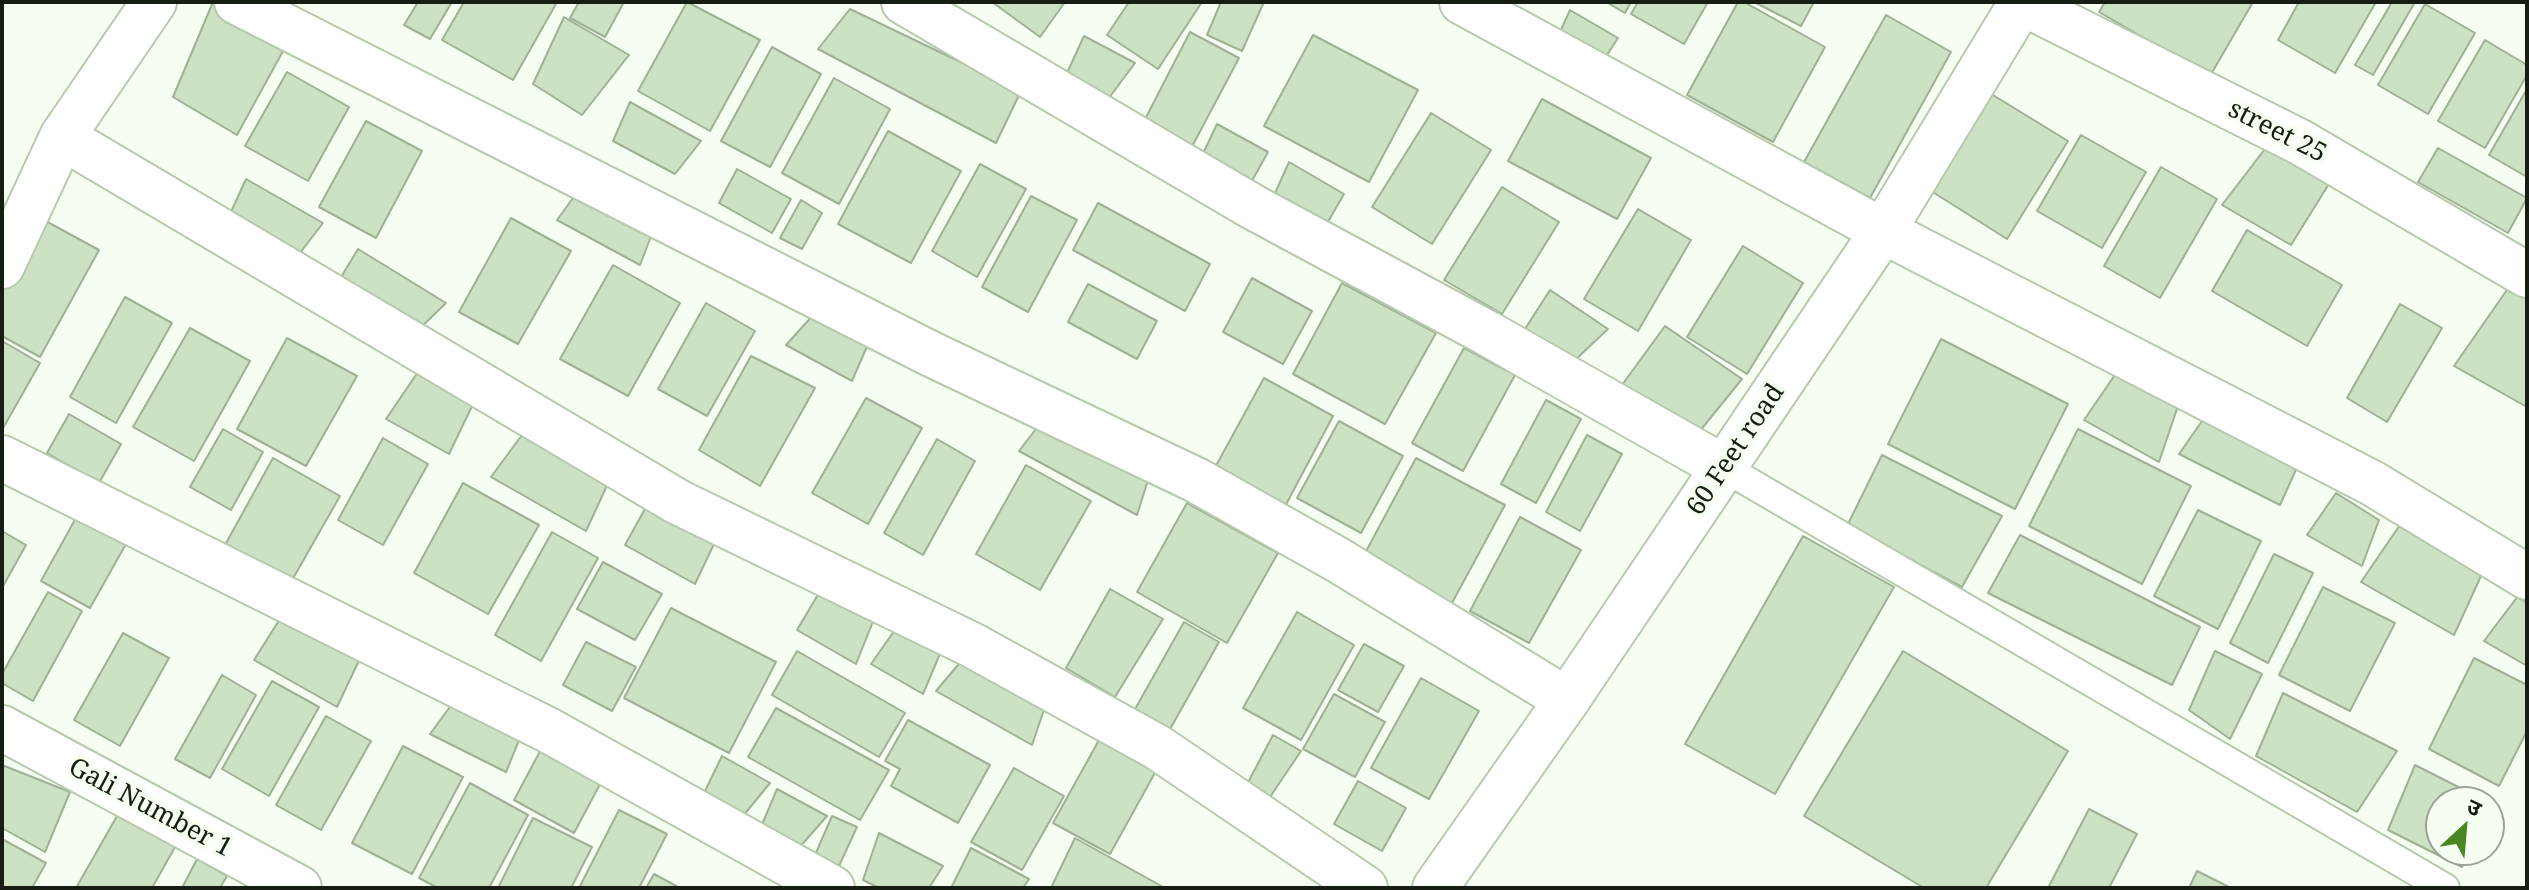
<!DOCTYPE html>
<meta charset="utf-8">
<style>
body{margin:0}
#map{position:relative;width:2529px;height:890px;overflow:hidden;background:#f6fef2;font-family:"Noto Serif","Noto Sans Devanagari",serif}
canvas{display:block}
.frame{position:absolute;inset:0;border:4px solid #161d12;pointer-events:none}
.north{position:absolute;left:2425px;top:786px;width:80px;height:80px;box-sizing:border-box;background:#f6fef2;border:2px solid #9ca498;border-radius:50%;rotate:26deg;font-size:22px;font-weight:700;line-height:32px;text-align:center;color:#161d12}
.north::after{content:'';display:block;margin:auto;width:28px;height:36px;background:#4c8622;clip-path:polygon(50% 0,100% 100%,50% 72%,0 100%)}
</style>
<div id="map">
<canvas width="2529" height="890"></canvas>
<div class="frame"></div>
<div class="north">उ</div>
</div>
<script>
const ctx = document.querySelector('canvas').getContext('2d');
ctx.lineJoin = 'round';
function fillPath(path, color) {
  ctx.fillStyle = color;
  ctx.fill(path, 'evenodd');
}
function toPath(rows) {
  const path = new Path2D();
  for (const r of rows) {
    path.moveTo(r[0], r[1]);
    for (let i = 2; i < r.length; i += 2) path.lineTo(r[i], r[i + 1]);
  }
  return path;
}
function trace(path, color, width, dash) {
  ctx.strokeStyle = color;
  ctx.lineWidth = width;
  ctx.lineCap = dash ? 'butt' : 'round';
  ctx.setLineDash(dash || []);
  ctx.stroke(path);
}
function drawText(font, color, halo, rows, align = 'center') {
  ctx.font = font + ' "Noto Serif",serif';
  ctx.lineWidth = 8;
  ctx.setLineDash([]);
  ctx.textBaseline = 'middle';
  ctx.strokeStyle = halo;
  ctx.fillStyle = color;
  for (const [text, x, y, turn = 0] of rows) {
    ctx.save();
    ctx.translate(x, y);
    ctx.rotate((+turn || 0) * Math.PI / 180);
    ctx.textAlign = isNaN(turn) ? turn : align;
    if (halo) ctx.strokeText(text, 0, 0);
    ctx.fillText(text, 0, 0);
    ctx.restore();
  }
}
const building = toPath([
 [213,2,288,42,237,135,173,97,213,2],
 [418,2,452,2,430,39,404,25,418,2],
 [464,2,557,2,513,80,442,40,464,2],
 [579,2,624,2,605,37,570,18,579,2],
 [687,2,760,40,710,131,638,91,687,2],
 [992,2,1065,2,1040,37,992,2],
 [1129,2,1202,2,1158,69,1107,35,1129,2],
 [1221,2,1264,2,1242,51,1207,35,1221,2],
 [1606,2,1631,2,1625,13,1606,2],
 [1638,2,1708,2,1684,44,1631,14,1638,2],
 [1738,2,1744,2,1825,47,1773,142,1687,95,1738,2],
 [1754,2,1814,2,1801,26,1754,2],
 [2105,2,2253,2,2210,76,2099,12,2105,2],
 [2299,2,2376,2,2335,73,2278,40,2299,2],
 [2392,2,2415,2,2373,75,2355,65,2392,2],
 [2425,4,2475,33,2428,114,2378,85,2425,4],
 [850,9,1021,91,996,143,818,49,850,9],
 [1570,10,1618,38,1598,69,1556,41,1570,10],
 [1886,15,1951,52,1870,198,1804,162,1886,15],
 [564,17,629,55,582,115,533,84,564,17],
 [1190,32,1239,58,1187,156,1139,131,1190,32],
 [1313,35,1418,90,1369,182,1264,126,1313,35],
 [1084,36,1135,63,1100,110,1061,86,1084,36],
 [2485,40,2527,65,2527,75,2485,148,2438,121,2485,40],
 [772,47,821,74,770,167,721,141,772,47],
 [287,72,349,107,308,181,245,146,287,72],
 [834,78,890,109,839,204,782,173,834,78],
 [2527,89,2527,177,2489,155,2527,89],
 [1988,92,2068,141,2007,239,1928,189,1988,92],
 [1542,99,1651,158,1617,219,1508,161,1542,99],
 [630,102,701,141,675,174,613,141,630,102],
 [1431,113,1491,150,1432,244,1372,207,1431,113],
 [366,121,422,151,376,238,319,207,366,121],
 [1217,124,1268,152,1248,188,1199,162,1217,124],
 [888,131,961,171,911,263,838,224,888,131],
 [2081,135,2146,172,2102,248,2037,211,2081,135],
 [2271,141,2332,179,2291,245,2222,205,2271,141],
 [2438,148,2527,198,2508,233,2418,182,2438,148],
 [1289,162,1344,194,1325,227,1271,202,1289,162],
 [980,164,1026,189,977,277,932,251,980,164],
 [2161,167,2217,199,2160,298,2104,266,2161,167],
 [737,169,791,199,772,233,719,203,737,169],
 [246,179,323,223,293,262,225,225,246,179],
 [581,187,655,226,640,265,557,220,581,187],
 [1502,187,1559,222,1502,314,1444,280,1502,187],
 [1031,196,1077,220,1028,312,982,287,1031,196],
 [801,200,822,213,802,249,780,238,801,200],
 [1098,203,1210,264,1185,311,1073,250,1098,203],
 [1638,209,1691,240,1638,331,1584,299,1638,209],
 [511,218,571,251,518,344,459,312,511,218],
 [42,219,99,250,40,357,2,336,2,291,42,219],
 [2247,230,2342,285,2307,346,2212,291,2247,230],
 [1743,246,1803,283,1747,374,1687,337,1743,246],
 [358,249,446,303,410,338,335,287,358,249],
 [613,265,680,303,628,396,560,359,613,265],
 [1252,278,1312,311,1283,364,1223,332,1252,278],
 [1342,283,1436,333,1385,424,1293,374,1342,283],
 [1088,284,1157,321,1137,359,1068,322,1088,284],
 [2509,287,2527,296,2527,407,2454,366,2509,287],
 [1550,290,1608,329,1574,361,1523,332,1550,290],
 [125,297,172,323,116,423,70,397,125,297],
 [825,302,875,328,852,381,786,345,825,302],
 [706,303,755,331,707,416,658,389,706,303],
 [2400,304,2442,328,2387,422,2347,398,2400,304],
 [1665,326,1742,379,1695,437,1622,385,1665,326],
 [190,328,250,361,194,461,133,427,190,328],
 [287,338,357,376,306,466,237,429,287,338],
 [1941,339,2068,404,2015,509,1888,444,1941,339],
 [2,341,40,363,2,430,2,341],
 [1464,348,1515,375,1463,471,1412,443,1464,348],
 [751,356,815,388,760,486,699,450,751,356],
 [420,369,474,402,449,454,386,419,420,369],
 [2119,369,2179,403,2159,462,2084,420,2119,369],
 [1264,378,1333,416,1282,512,1212,473,1264,378],
 [866,398,922,428,868,524,812,493,866,398],
 [1546,400,1581,419,1536,503,1501,484,1546,400],
 [2209,411,2299,463,2280,505,2179,454,2209,411],
 [1049,412,1153,464,1137,515,1019,451,1049,412],
 [69,414,121,444,99,483,47,453,69,414],
 [1339,421,1403,456,1361,533,1297,498,1339,421],
 [223,429,263,452,231,510,190,487,223,429],
 [2078,429,2191,486,2142,584,2029,526,2078,429],
 [522,435,610,479,586,531,491,477,522,435],
 [1587,435,1622,454,1580,531,1546,512,1587,435],
 [383,438,428,464,383,545,338,520,383,438],
 [937,439,975,461,923,555,884,533,937,439],
 [1882,455,2002,516,1962,587,1847,526,1882,455],
 [273,458,340,496,291,582,225,545,273,458],
 [1416,458,1505,505,1452,603,1364,555,1416,458],
 [1026,465,1091,501,1040,590,976,554,1026,465],
 [463,483,539,525,488,614,414,573,463,483],
 [2336,493,2379,520,2362,566,2307,535,2336,493],
 [1187,503,1278,553,1227,643,1137,592,1187,503],
 [82,507,131,535,90,608,41,581,82,507],
 [646,507,714,544,695,584,625,545,646,507],
 [2198,510,2261,541,2218,629,2154,596,2198,510],
 [1520,517,1581,550,1529,643,1470,611,1520,517],
 [2400,525,2481,576,2454,635,2361,582,2400,525],
 [2,531,26,545,2,588,2,531],
 [552,532,598,558,541,661,495,635,552,532],
 [2020,535,2200,627,2172,685,1988,593,2020,535],
 [1803,536,1894,587,1775,794,1685,744,1803,536],
 [2274,554,2313,573,2268,663,2230,643,2274,554],
 [603,562,662,594,635,640,577,609,603,562],
 [823,586,876,614,856,664,797,630,823,586],
 [2323,587,2395,623,2350,711,2279,675,2323,587],
 [1110,589,1163,619,1115,697,1066,668,1110,589],
 [48,592,82,611,33,701,2,683,2,674,48,592],
 [2518,596,2527,603,2527,666,2484,641,2518,596],
 [671,608,776,662,729,753,624,698,671,608],
 [1297,612,1354,645,1301,740,1243,708,1297,612],
 [283,614,364,650,337,707,254,660,283,614],
 [1184,622,1219,642,1169,731,1134,711,1184,622],
 [899,624,942,649,923,694,871,664,899,624],
 [123,633,169,658,120,746,74,720,123,633],
 [586,642,636,667,612,711,563,685,586,642],
 [1364,644,1404,666,1378,712,1338,690,1364,644],
 [797,651,905,713,879,757,772,695,797,651],
 [1903,651,2068,751,1986,888,1924,888,1804,816,1903,651],
 [2215,651,2262,674,2230,739,2189,710,2215,651],
 [2474,658,2527,685,2527,731,2499,786,2429,749,2474,658],
 [963,659,1047,701,1032,745,936,691,963,659],
 [222,675,256,695,210,778,175,759,222,675],
 [1421,678,1479,711,1429,799,1371,768,1421,678],
 [272,681,319,707,269,796,222,769,272,681],
 [2283,693,2397,751,2357,812,2256,756,2283,693],
 [1334,694,1385,722,1355,777,1303,749,1334,694],
 [455,700,522,733,506,772,430,734,455,700],
 [776,708,889,770,860,820,748,757,776,708],
 [326,716,371,741,321,830,276,805,326,716],
 [908,720,990,765,958,823,891,786,900,769,885,761,908,720],
 [1104,731,1161,762,1110,854,1053,823,1104,731],
 [1273,735,1301,751,1268,800,1244,790,1273,735],
 [546,740,606,773,574,833,514,800,546,740],
 [403,746,463,777,412,874,352,843,403,746],
 [722,756,770,783,743,816,705,791,722,756],
 [2,765,70,792,45,852,2,828,2,765],
 [2415,765,2488,802,2441,802,2441,850,2469,850,2462,867,2388,830,2415,765],
 [1014,768,1064,796,1022,870,971,842,1014,768],
 [1358,781,1406,808,1382,851,1334,824,1358,781],
 [470,783,528,815,489,888,438,888,419,878,470,783],
 [777,789,827,816,798,849,761,827,777,789],
 [121,809,179,840,152,888,76,888,121,809],
 [2089,809,2137,834,2109,888,2048,888,2089,809],
 [619,810,667,834,639,888,579,888,619,810],
 [832,816,857,827,839,866,815,855,832,816],
 [533,818,592,847,571,888,498,888,533,818],
 [879,833,943,866,929,888,879,888,863,880,879,833],
 [1075,838,1165,888,1051,888,1075,838],
 [2,839,46,863,32,888,2,888,2,839],
 [971,848,1029,879,1023,888,951,888,971,848],
 [197,859,227,876,220,888,182,888,197,859],
 [2197,871,2231,888,2189,888,2197,871],
 [654,874,680,888,646,888,654,874]
]);
const service = toPath([
 [1723,467,2445,888]
]);
const minor = toPath([
 [237,2,931,354,1196,480,1338,560,1567,700],
 [904,2,1253,207,1487,333,1723,467],
 [1462,2,1883,231,2372,483,2527,577],
 [2021,2,2300,142,2527,275],
 [62,137,678,502,972,645,1157,747,1365,888],
 [2,266,62,137,154,2],
 [2,458,548,730,832,888],
 [2,728,299,888]
]);
const tertiary = toPath([
 [1435,888,1567,700,1883,231,2022,2]
]);
const streetNames = [
 ["street 25",2277,132,27],
 ["60 Feet road",1736,450,-56],
 ["Gali Number 1",150,808,28]
];
fillPath(building, '#cde1c4');
trace(building, '#9eb195', 2);
trace(service, '#b7caae', 32);
trace(minor, '#b7caae', 48);
trace(tertiary, '#b7caae', 48);
trace(service, '#fff', 28);
trace(minor, '#fff', 44);
trace(tertiary, '#fff', 44);
drawText('26px', '#161d12', '#f6fef2', streetNames);
</script>
